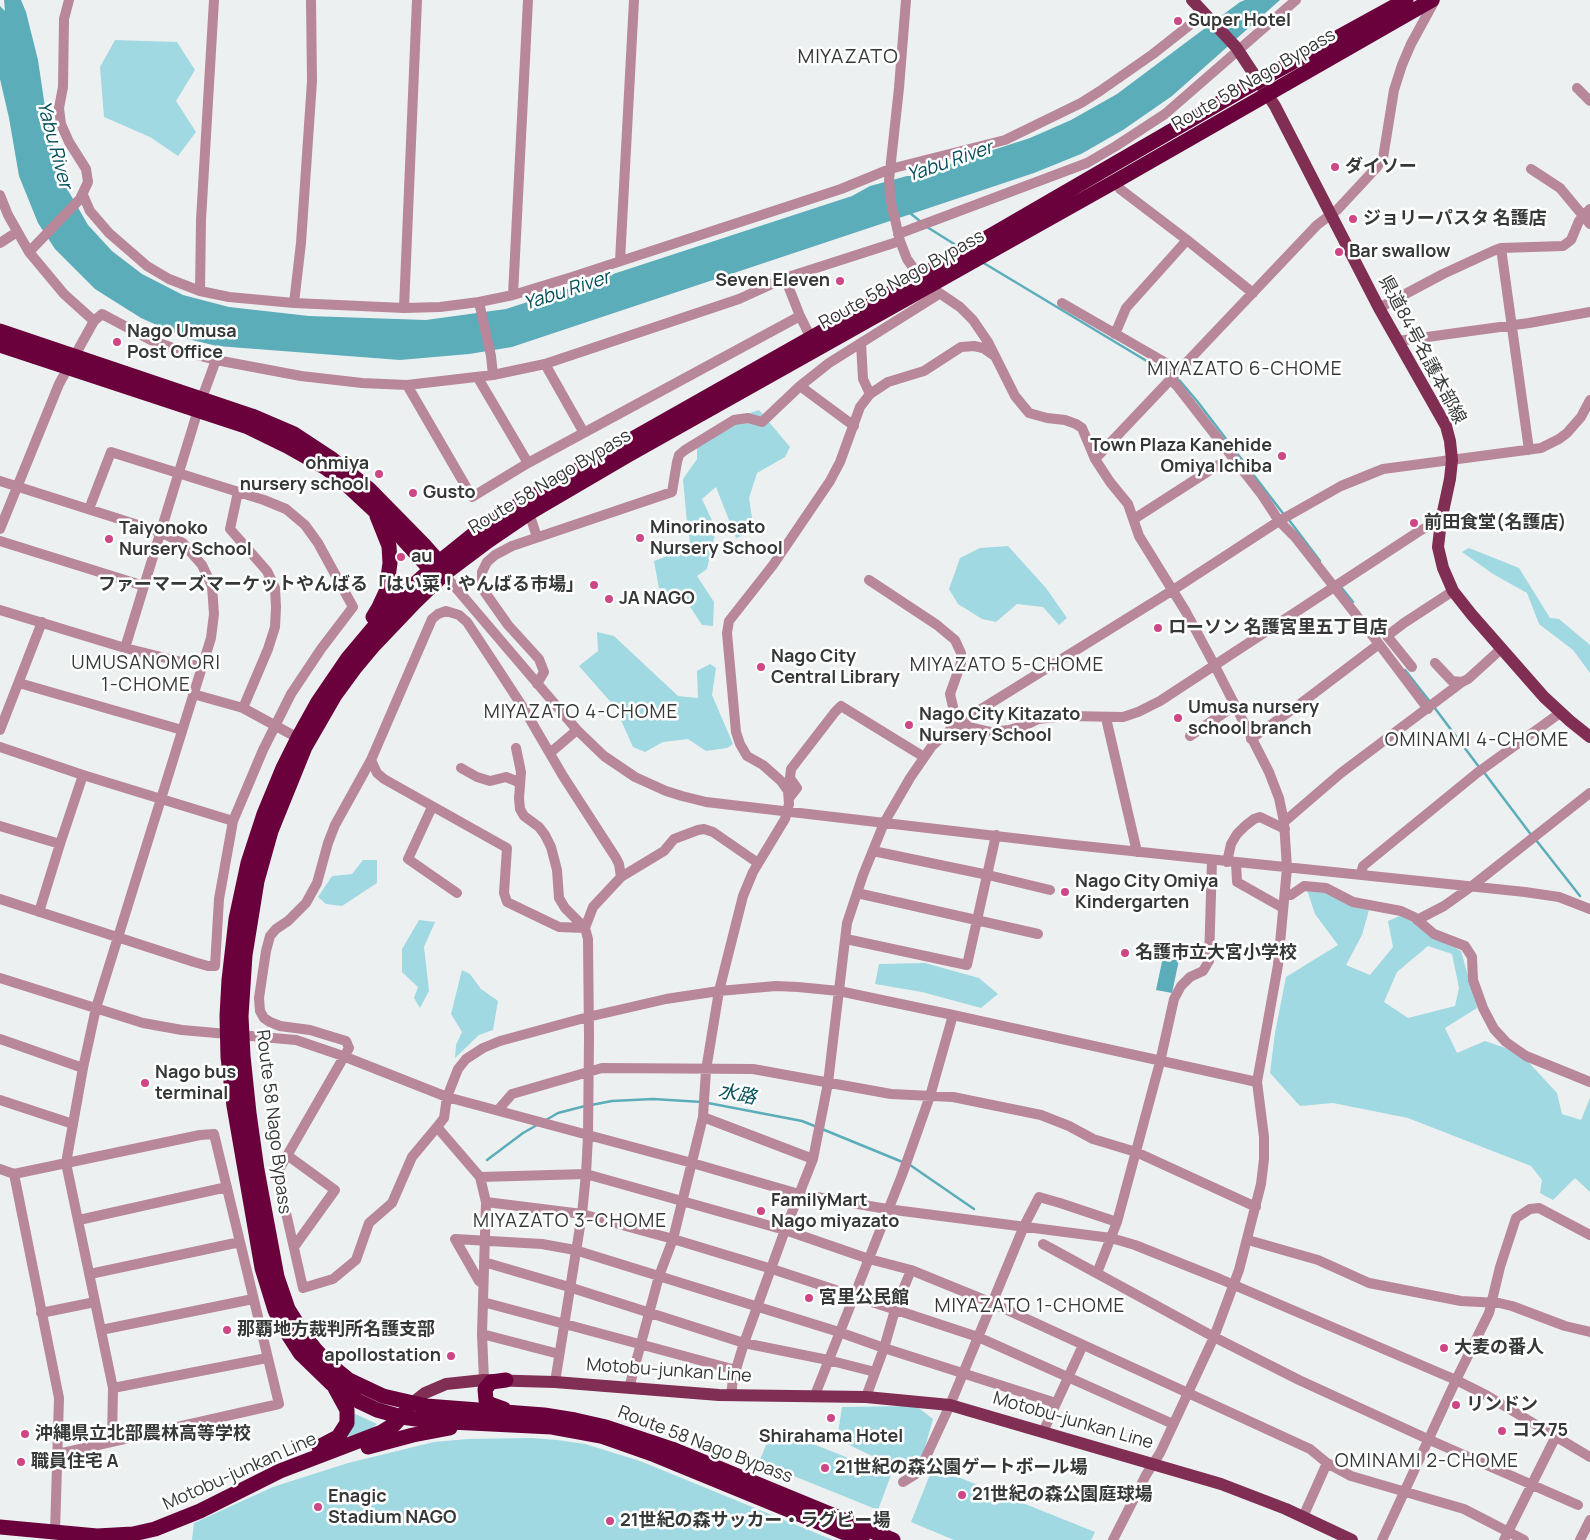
<!DOCTYPE html>
<meta charset="utf-8">
<style>
body{margin:0}
canvas{display:block;background:#ecf0f0}
</style>
<canvas width="1590" height="1540"></canvas>
<script>
const ctx = document.querySelector('canvas').getContext('2d');
ctx.lineJoin = 'round';
function fillPath(path, color) {
  ctx.fillStyle = color;
  ctx.fill(path, 'evenodd');
}
function toPath(rows) {
  const path = new Path2D();
  for (const r of rows) {
    path.moveTo(r[0], r[1]);
    for (let i = 2; i < r.length; i += 2) path.lineTo(r[i], r[i + 1]);
  }
  return path;
}
function trace(path, color, width, dash) {
  ctx.strokeStyle = color;
  ctx.lineWidth = width;
  ctx.lineCap = dash ? 'butt' : 'round';
  ctx.setLineDash(dash || []);
  ctx.stroke(path);
}
function drawText(font, color, halo, rows, align = 'center') {
  ctx.font = font + ' Manrope,"Noto Sans JP",sans-serif';
  ctx.lineWidth = 5;
  ctx.setLineDash([]);
  ctx.textBaseline = 'middle';
  ctx.strokeStyle = halo;
  ctx.fillStyle = color;
  for (const [text, x, y, turn = 0] of rows) {
    ctx.save();
    ctx.translate(x, y);
    ctx.rotate((+turn || 0) * Math.PI / 180);
    ctx.textAlign = isNaN(turn) ? turn : align;
    if (halo) ctx.strokeText(text, 0, 0);
    ctx.fillText(text, 0, 0);
    ctx.restore();
  }
}
const green = toPath([
 [115,40,177,42,195,70,176,101,196,132,178,156,150,137,104,117,100,67],
 [759,410,790,447,785,457,757,473,749,498,754,531,736,538,716,487,702,499,716,529,707,569,697,576,714,602,713,626,702,625,687,602,659,589,654,561,691,547,687,524,683,479,697,459,697,440,725,421],
 [1008,546,1046,588,1067,618,1059,625,1043,607,1017,604,996,622,982,619,958,604,949,589,960,558,980,548],
 [1469,548,1519,568,1550,618,1559,619,1590,645,1590,673,1573,650,1539,624,1527,593,1493,574,1462,552],
 [597,632,614,636,678,696,698,698,697,671,710,664,716,668,712,695,733,744,727,748,706,751,688,739,663,742,645,752,633,747,615,707,579,666,598,651],
 [363,860,377,860,377,883,342,906,326,904,318,897,332,876,352,874],
 [1306,887,1319,887,1369,910,1362,935,1346,965,1370,975,1393,947,1388,921,1402,915,1429,934,1461,951,1477,1008,1445,1028,1457,1053,1485,1041,1520,1053,1557,1093,1562,1114,1581,1120,1590,1098,1590,1192,1575,1178,1553,1200,1540,1193,1542,1180,1531,1166,1408,1118,1333,1103,1300,1106,1270,1073,1275,1033,1286,977,1338,945,1315,914],
 [1428,946,1452,954,1459,988,1455,1006,1408,1018,1384,1002,1397,972],
 [419,920,435,922,424,947,429,991,420,1008,414,998,418,987,402,972,402,949],
 [925,963,979,978,998,994,981,1008,922,992,875,984,879,964],
 [462,970,470,974,481,989,498,1001,493,1030,479,1035,455,1058,456,1045,462,1032,451,1014],
 [916,1406,933,1419,922,1458,901,1470,837,1439,842,1407],
 [351,1412,377,1424,371,1429,345,1438],
 [773,1428,891,1475,878,1510,759,1462],
 [532,1438,557,1440,585,1444,640,1461,833,1540,192,1540,194,1523,273,1487,348,1463,434,1442,468,1439],
 [933,1467,1095,1532,1091,1540,954,1540,911,1522]
]);
const water = toPath([
 [4,0,21,0,26,12,38,60,46,114,57,163,69,192,88,225,112,251,142,274,183,295,229,307,309,316,426,320,506,309,852,196,870,186,907,176,913,176,1030,138,1071,120,1117,94,1240,2,1245,0,1280,0,1172,96,1123,130,1081,154,1034,173,512,347,469,354,400,360,217,346,188,339,141,318,95,289,55,249,38,223,19,176,9,118,0,79,0,6,5,11],
 [1163,957,1179,960,1172,993,1156,990]
]);
const stream = toPath([
 [910,213,921,222],
 [927,227,959,247],
 [982,262,1170,375],
 [1175,378,1180,381,1197,401,1285,516],
 [1289,520,1320,561],
 [1341,587,1353,602],
 [1405,670,1431,703],
 [1434,707,1479,767],
 [1483,771,1532,836],
 [1536,840,1580,896],
 [708,1103,802,1121,817,1127],
 [591,1105,612,1101,653,1099,702,1102],
 [546,1120,558,1113,585,1106],
 [822,1129,905,1163],
 [487,1160,523,1133,537,1125],
 [910,1165,974,1209]
]);
const minor = toPath([
 [906,0,899,88,889,180,891,202,900,241,907,259,919,276,929,286,960,307,973,320,988,342,1015,396,1029,413,1047,418,1065,420,1076,424,1082,428,1095,459,1110,482,1128,504,1139,536,1186,612,1215,666,1269,772,1279,798,1284,822,1287,868,1278,965,1257,1082,1264,1137,1264,1159,1261,1184,1239,1270,1214,1337,1160,1453,1146,1475,1113,1540],
 [1577,88,1590,101],
 [1531,169,1560,188,1590,224],
 [1116,181,1120,189,1187,240,1253,293],
 [0,195,8,215,29,252,64,294,94,321],
 [83,195,90,211,109,233,147,266,169,279,200,291,229,297,294,303,404,308,440,307,479,302,513,295,572,277,841,189,890,169,1005,140,1081,103,1100,91,1153,54,1205,13],
 [898,234,1087,163,1116,146,1165,114,1296,0],
 [0,243,17,232],
 [1501,248,1529,450],
 [29,252,80,199,88,182,86,169,69,142,61,124,59,108,63,87,64,19,69,0],
 [620,261,634,0],
 [785,278,800,316,811,338],
 [200,291,201,220,214,0],
 [513,295,528,0],
 [479,302,491,356,493,375],
 [294,303,301,243,312,81,311,0],
 [1062,303,1180,371],
 [404,308,417,0],
 [1379,308,1443,274,1493,251,1501,248,1563,246,1571,240,1579,221,1590,209],
 [1115,334,1126,308,1187,240],
 [1398,341,1529,323,1590,312],
 [861,343,863,379,870,394],
 [545,364,584,433],
 [478,378,528,463],
 [1171,380,1177,386,1262,495,1279,521,1295,537,1379,644],
 [407,385,472,497,528,463,800,316],
 [800,386,854,426],
 [202,398,216,360],
 [1095,459,1317,225,1337,210,1377,167,1383,158,1394,90,1402,65,1411,44,1435,0],
 [0,481,160,532,183,543,202,565,212,586,214,614,211,638,96,1008,83,1068,66,1163,113,1388,112,1441],
 [238,492,230,529,267,571,275,588,276,607,275,627,268,649,243,708],
 [529,513,537,537],
 [1134,519,1218,465],
 [0,529,59,384,94,321,102,314,151,340,181,351,216,360,301,376,362,383,407,385,493,375,545,364,739,299,785,278,900,241],
 [0,541,144,586],
 [444,574,577,730,604,756,635,777,666,791,682,796,706,802,1064,844,1525,892,1559,897,1590,909],
 [869,580,937,625,955,640,961,653,961,663,950,694,957,724],
 [0,610,125,648,202,667],
 [125,648,198,410],
 [1435,663,1452,681,1462,682,1468,679,1501,649],
 [1412,667,1387,636,1404,623,1453,591],
 [19,683,182,730],
 [537,684,544,672,539,659,508,625,484,591,482,581,482,572,487,562,495,555,512,546,672,492,677,462,679,455,685,450,734,420,748,418,762,422,800,386,829,363,939,294],
 [193,694,243,708,298,738],
 [1106,718,1137,852],
 [957,724,991,732,1009,730,1026,725,1038,719,1068,716,1123,717,1138,712,1160,701,1421,530,1441,521],
 [0,730,42,622],
 [1190,736,1234,706],
 [1251,739,1300,704,1379,644,1428,709],
 [0,747,83,775,233,821],
 [516,748,521,772,519,798,520,809,524,816,539,827,545,835,551,847,557,870,559,898,565,908,585,928],
 [550,753,577,730],
 [371,760,377,773,384,779,507,848,504,893,507,902,559,927,585,928],
 [461,768,477,777,490,781,506,777,516,781,520,784],
 [790,797,797,788,790,778,791,769,835,712,841,706,924,757],
 [432,807,408,859,457,893],
 [1284,822,1341,773,1462,682],
 [0,826,60,844],
 [873,851,988,875,1050,890],
 [1227,862,1231,844,1237,834,1245,826,1254,819,1260,817,1285,829],
 [1236,862,1237,882,1283,908],
 [1361,874,1363,866,1477,773,1560,713],
 [621,877,664,851,674,839,698,830,704,829,713,832,758,863],
 [857,893,1038,934],
 [1285,894,1291,895,1304,886,1326,888,1353,902,1401,911,1414,917,1434,934,1465,946,1472,957,1473,980,1483,1008,1494,1029,1506,1042,1526,1056,1590,1082],
 [0,899,194,962,208,966,215,966,219,899,233,821,263,750,291,694,321,649,353,607,318,543,305,525,286,509,264,500,111,452,89,509],
 [39,912,60,844,83,775],
 [1417,920,1444,906,1472,886,1590,793],
 [846,939,967,965,996,835],
 [0,978,143,1023,182,1030,296,1040,343,1056,447,1097,692,1163,799,1194,887,1209,1111,1238,1135,1245,1220,1279,1456,1380,1486,1395,1590,1457],
 [0,1039,83,1068],
 [0,1100,73,1124],
 [498,1110,512,1094,602,1068,753,1069,891,1094,953,1097,1041,1115,1069,1126,1093,1139,1136,1152,1256,1207],
 [703,1117,813,1159],
 [437,1127,412,1157,392,1203,369,1223,356,1260,333,1279,303,1288,277,1173,349,1048,346,1041,310,1030,280,1026,270,1022,264,1018,260,1011,259,998,266,951,270,936,276,929,288,921,306,903,317,883,328,843,335,825,371,760,432,619,438,614,446,611,459,615,467,622,494,663,524,709,563,776,616,858,619,864,621,877,593,907,585,928,588,939,589,1038,588,1136,586,1174,582,1214,555,1382],
 [287,1155,335,1190,294,1247],
 [0,1169,14,1174,200,1135,214,1134,279,1404,58,1454],
 [14,1174,59,1398,55,1533],
 [480,1177,586,1174,785,1230,869,1259,911,1270,992,1303,1310,1449,1327,1463,1351,1476,1464,1509,1524,1540],
 [486,1202,582,1214,673,1239,772,1269,978,1337,1173,1424],
 [79,1220,227,1187],
 [1248,1240,1318,1260,1369,1283,1461,1301,1499,1303,1512,1306,1565,1326,1590,1332],
 [1043,1244,1214,1337,1299,1380,1432,1441,1578,1505],
 [484,1262,569,1287,744,1343,828,1360,875,1372],
 [1097,1273,1117,1222,1160,1062,1174,999,1181,986,1190,977,1203,971,1209,961,1212,860],
 [90,1274,240,1242],
 [483,1284,479,1281,455,1239,542,1244,575,1250,839,1332,884,1348,1056,1403],
 [483,1302,736,1370],
 [41,1313,95,1302],
 [101,1330,253,1299],
 [482,1334,559,1354],
 [484,1380,482,1334,486,1202,480,1177,437,1127,444,1118,447,1097,458,1069,466,1059,483,1048,500,1041,588,1017,666,999,719,991,776,986,798,987,839,991,953,1015,1257,1082],
 [113,1388,267,1358],
 [629,1388,659,1276,673,1239,703,1117,706,1070,719,991,743,896,753,872,785,819,789,804,788,791,781,781,763,765,747,756,740,744,736,732,727,633,729,621,773,565,830,481,840,462,860,407,870,394,888,382,924,371,961,347,974,346,983,348,993,355],
 [731,1395,733,1379,744,1343,785,1230,813,1159,828,1083,847,923,863,875,884,823,910,778,932,746,957,724,1173,590,1279,521,1341,486,1383,469,1541,448,1559,439,1567,433,1581,417,1590,400],
 [815,1395,902,1175,930,1096,953,1015],
 [866,1397,884,1348,895,1310,911,1270],
 [1043,1432,1083,1345],
 [903,1482,919,1472,950,1405,1024,1226,1039,1197,1060,1203,1117,1222],
 [1303,1517,1327,1463],
 [1382,1540,1456,1380,1489,1313,1500,1267,1516,1218,1530,1209,1539,1208,1590,1235],
 [1504,1540,1556,1436],
 [1580,1540,1590,1520]
]);
const major = toPath([
 [1192,0,1236,47,1275,106,1379,308,1446,426,1450,441,1452,460,1450,479,1441,521,1438,547,1443,568,1453,591,1472,615,1544,697,1570,721,1590,737],
 [411,1404,425,1393,446,1384,484,1380,555,1382,719,1395,866,1397,950,1405,1221,1484,1286,1509,1352,1540]
]);
const highway = toPath([
 [0,331,252,416,294,434,332,459,369,489,424,545,439,562,443,570],
 [0,345,248,427,287,446,326,468,347,485,391,526,430,569,439,572],
 [373,617,379,607,386,592,390,563,389,546,377,516],
 [504,1409,490,1404,486,1400,485,1389,491,1382,506,1380],
 [319,1447,338,1437,347,1423,347,1410,335,1388],
 [368,1447,413,1435,450,1428],
 [0,1527,97,1536,133,1534,155,1529,200,1511,280,1471,382,1432,395,1424,406,1411],
 [862,1540,655,1455,601,1436,552,1427,430,1421,402,1417,377,1410,358,1401,332,1384,300,1353,282,1325,275,1310,262,1268,234,1106,228,1057,227,1016,229,980,236,919,248,863,264,814,283,768,298,738,318,702,348,658,395,602,439,562,475,533,518,505,574,472,933,269,1242,90,1406,0],
 [893,1540,672,1449,606,1427,575,1420,544,1415,426,1406,383,1396,349,1380,328,1363,315,1349,305,1336,288,1309,277,1277,257,1170,249,1113,243,1056,241,1016,245,955,257,881,271,831,305,747,335,695,354,669,374,645,415,602,444,574,488,541,529,513,628,455,1116,181,1432,0]
]);
const markers = [
 [1178,21,5,"#cd4686"],
 [1335,167,5,"#cd4686"],
 [1353,219,5,"#cd4686"],
 [1339,252,5,"#cd4686"],
 [840,281,5,"#cd4686"],
 [117,342,5,"#cd4686"],
 [1282,456,5,"#cd4686"],
 [379,474,5,"#cd4686"],
 [413,493,5,"#cd4686"],
 [1414,523,5,"#cd4686"],
 [640,538,5,"#cd4686"],
 [109,539,5,"#cd4686"],
 [401,557,5,"#cd4686"],
 [594,585,5,"#cd4686"],
 [609,599,5,"#cd4686"],
 [1158,628,5,"#cd4686"],
 [761,667,5,"#cd4686"],
 [1178,718,5,"#cd4686"],
 [909,725,5,"#cd4686"],
 [1065,892,5,"#cd4686"],
 [1125,953,5,"#cd4686"],
 [145,1083,5,"#cd4686"],
 [761,1211,5,"#cd4686"],
 [809,1298,5,"#cd4686"],
 [227,1330,5,"#cd4686"],
 [1444,1348,5,"#cd4686"],
 [451,1356,5,"#cd4686"],
 [1456,1405,5,"#cd4686"],
 [831,1418,5,"#cd4686"],
 [1502,1431,5,"#cd4686"],
 [25,1434,5,"#cd4686"],
 [21,1462,5,"#cd4686"],
 [825,1468,5,"#cd4686"],
 [962,1495,5,"#cd4686"],
 [318,1507,5,"#cd4686"],
 [610,1521,5,"#cd4686"]
];
const poiNames = [
 ["Super Hotel",1188,21],
 ["ダイソー",1345,167],
 ["ジョリーパスタ 名護店",1363,219],
 ["Bar swallow",1349,252],
 ["Seven Eleven",830,281,"right"],
 ["Nago Umusa",127,332],
 ["Post Office",127,353],
 ["Town Plaza Kanehide",1272,446,"right"],
 ["Omiya Ichiba",1272,467,"right"],
 ["ohmiya",369,464,"right"],
 ["nursery school",369,485,"right"],
 ["Gusto",423,493],
 ["前田食堂(名護店)",1424,523],
 ["Minorinosato",650,528],
 ["Nursery School",650,549],
 ["Taiyonoko",119,529],
 ["Nursery School",119,550],
 ["au",411,557],
 ["ファーマーズマーケットやんばる「はい菜！やんばる市場」",584,585,"right"],
 ["JA NAGO",619,599],
 ["ローソン 名護宮里五丁目店",1168,628],
 ["Nago City",771,657],
 ["Central Library",771,678],
 ["Umusa nursery",1188,708],
 ["school branch",1188,729],
 ["Nago City Kitazato",919,715],
 ["Nursery School",919,736],
 ["Nago City Omiya",1075,882],
 ["Kindergarten",1075,903],
 ["名護市立大宮小学校",1135,953],
 ["Nago bus",155,1073],
 ["terminal",155,1094],
 ["FamilyMart",771,1201],
 ["Nago miyazato",771,1222],
 ["宮里公民館",819,1298],
 ["那覇地方裁判所名護支部",237,1330],
 ["大麦の番人",1454,1348],
 ["apollostation",441,1356,"right"],
 ["リンドン",1466,1405],
 ["コス75",1512,1431],
 ["沖縄県立北部農林高等学校",35,1434],
 ["Shirahama Hotel",831,1437,"center"],
 ["職員住宅 A",31,1462],
 ["21世紀の森公園ゲートボール場",835,1468],
 ["21世紀の森公園庭球場",972,1495],
 ["Enagic",328,1497],
 ["Stadium NAGO",328,1518],
 ["21世紀の森サッカー・ラグビー場",620,1521]
];
const streetNames = [
 ["Route 58 Nago Bypass",1254,80,-30],
 ["Route 58 Nago Bypass",902,280,-29],
 ["県道84号名護本部線",1422,350,62],
 ["Route 58 Nago Bypass",550,482,-31],
 ["Route 58 Nago Bypass",273,1122,83],
 ["Motobu-junkan Line",669,1371,4],
 ["Motobu-junkan Line",1073,1421,16],
 ["Route 58 Nago Bypass",705,1445,21],
 ["Motobu-junkan Line",240,1472,-24]
];
const waterNames = [
 ["Yabu River",54,145,75],
 ["Yabu River",950,162,-19],
 ["Yabu River",567,291,-18],
 ["水路",737,1095,11]
];
const neighbourhoodNames = [
 ["MIYAZATO 6-CHOME",1245,370],
 ["UMUSANOMORI",146,664],
 ["1-CHOME",146,686],
 ["MIYAZATO 5-CHOME",1007,666],
 ["MIYAZATO 4-CHOME",581,713],
 ["OMINAMI 4-CHOME",1477,741],
 ["MIYAZATO 3-CHOME",570,1222],
 ["MIYAZATO 1-CHOME",1030,1307],
 ["OMINAMI 2-CHOME",1427,1462]
];
const quarterNames = [
 ["MIYAZATO",848,57]
];
fillPath(green, '#a0d9e2');
fillPath(water, '#5cadba');
trace(stream, '#5cadba', 2.5);
trace(minor, '#b8879a', 10);
trace(major, '#802e54', 12);
trace(highway, '#6a003c', 15);
for (const [x, y, r, color] of markers) {
  const dot = new Path2D();
  dot.arc(x, y, r, 0, 2 * Math.PI);
  ctx.fillStyle = color;
  ctx.fill(dot);
  trace(dot, '#fff', 2);
}
drawText('bold 18px', '#363838', '#fff', poiNames, 'left');
drawText('18px', '#363838', '#fff', streetNames);
drawText('italic 19px', '#024f59', '#fff', waterNames);
ctx.letterSpacing = '1px';
drawText('19px', '#363838', '#fff', neighbourhoodNames);
ctx.letterSpacing = '0px';
ctx.letterSpacing = '1px';
drawText('20px', '#363838', '#fff', quarterNames);
ctx.letterSpacing = '0px';
</script>
